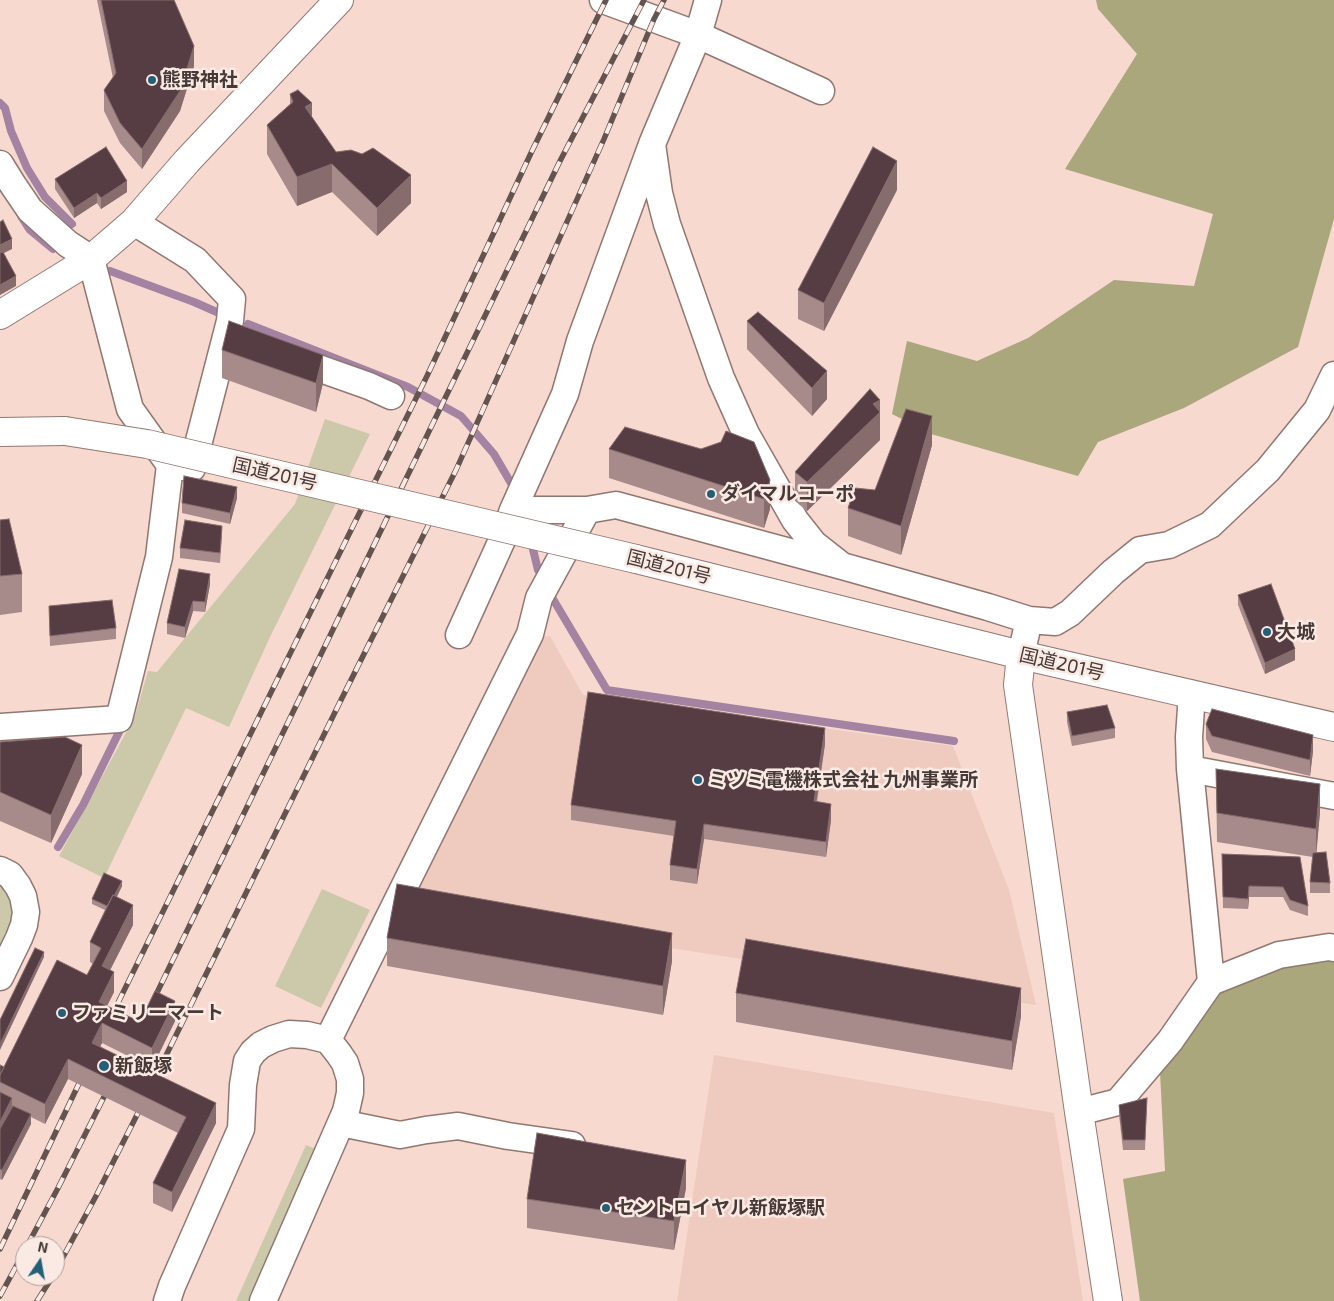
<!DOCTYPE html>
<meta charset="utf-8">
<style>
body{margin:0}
#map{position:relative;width:1334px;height:1301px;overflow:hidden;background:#f7d9d0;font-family:"Exo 2",sans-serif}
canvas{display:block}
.north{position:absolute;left:15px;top:1236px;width:50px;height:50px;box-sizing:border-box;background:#fbe9e4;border:1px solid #b3a39f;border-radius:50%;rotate:12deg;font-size:14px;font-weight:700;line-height:20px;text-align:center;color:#463a37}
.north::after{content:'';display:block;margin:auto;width:18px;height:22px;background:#236077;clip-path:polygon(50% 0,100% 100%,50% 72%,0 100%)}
</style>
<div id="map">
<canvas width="1334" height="1301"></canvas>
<div class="north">N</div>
</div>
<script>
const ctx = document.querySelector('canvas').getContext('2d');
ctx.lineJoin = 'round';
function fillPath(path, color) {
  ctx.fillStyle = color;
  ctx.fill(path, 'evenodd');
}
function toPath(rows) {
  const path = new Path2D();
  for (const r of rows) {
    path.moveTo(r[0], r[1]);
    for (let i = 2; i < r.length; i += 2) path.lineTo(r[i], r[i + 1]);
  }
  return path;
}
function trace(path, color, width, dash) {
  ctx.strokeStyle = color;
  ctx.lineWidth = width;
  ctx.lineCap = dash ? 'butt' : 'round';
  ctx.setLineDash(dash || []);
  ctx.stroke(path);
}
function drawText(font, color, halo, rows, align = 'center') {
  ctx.font = font + ' "Exo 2","Noto Sans JP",sans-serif';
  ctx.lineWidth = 5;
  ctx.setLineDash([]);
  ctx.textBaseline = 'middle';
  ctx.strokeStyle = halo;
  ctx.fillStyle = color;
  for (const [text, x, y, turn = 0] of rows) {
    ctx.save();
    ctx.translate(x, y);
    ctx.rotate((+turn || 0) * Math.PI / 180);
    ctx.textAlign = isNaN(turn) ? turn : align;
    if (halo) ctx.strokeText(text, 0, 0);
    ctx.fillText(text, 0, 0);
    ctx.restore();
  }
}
const built = toPath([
 [550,636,583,695,953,746,1009,890,1036,1005,408,907,541,637],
 [714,1055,1054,1113,1083,1301,677,1301]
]);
const green = toPath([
 [325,419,370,434,270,637,229,727,186,708,104,878,59,856,135,716,148,671,157,672,295,504],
 [0,881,13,904,15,922,0,951],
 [322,889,370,910,321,1008,275,986],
 [306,1145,321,1151,253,1301,236,1301]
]);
const forest = toPath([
 [1096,0,1334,0,1334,219,1298,347,1184,408,1098,442,1078,476,931,434,892,414,907,341,977,361,1028,338,1114,280,1194,286,1213,214,1065,169,1137,54,1098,9],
 [1334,956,1334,1301,1140,1301,1123,1179,1165,1171,1160,1072,1217,990,1282,962]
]);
const stream = toPath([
 [0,103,5,108,11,131,27,168,45,197,72,224],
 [21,216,30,230,53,249],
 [110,271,194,302,219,313],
 [248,324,408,387,461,416,494,454,515,490],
 [531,541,538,570],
 [553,599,607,690,954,741],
 [58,847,83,805,123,724]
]);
const street = toPath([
 [603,0,698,35,821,91],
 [708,0,698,35,652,144,659,193,667,224,721,378,746,434,795,520,814,544,842,566],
 [0,164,13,185,30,210,68,244,91,259,130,409,170,465,159,557,119,719,0,727],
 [134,222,195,260,232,299,230,321,192,468,170,465],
 [290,358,369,386,391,396],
 [513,510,587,510,616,505,842,566,988,607,1029,620,1021,655],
 [1029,620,1055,622,1070,613,1113,572,1140,550,1169,545,1210,525,1268,470,1317,410,1334,375],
 [459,635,502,540,513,510,565,394,580,341,651,147],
 [1190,769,1334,796],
 [0,870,10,875,18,886,23,896,26,912,24,925,19,938,0,977],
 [1211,982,1279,955,1329,947,1334,948],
 [328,1040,530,634,539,598,587,510],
 [1079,1112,1118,1102,1170,1041,1211,982,1190,769,1189,737,1192,694],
 [341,1123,400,1135,426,1130,458,1126,508,1136,572,1145],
 [167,1301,172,1286,241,1129,243,1085,247,1061,253,1052,261,1045,273,1039,289,1034,307,1035,328,1040,339,1054,345,1063,350,1079,350,1093,346,1111,263,1301]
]);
const secondary = toPath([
 [0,315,91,259,134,222,187,161,339,0],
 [1021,655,1018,685,1079,1112,1108,1301]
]);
const highway = toPath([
 [0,432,65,431],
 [636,559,1021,655,1334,727]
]);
const rail = toPath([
 [152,1003,560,161,644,0],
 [108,1023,427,376,531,153,606,0],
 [151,1086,341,700,456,470,604,139,654,19,664,0],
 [27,1246,58,1188,110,1085],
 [0,1249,84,1073],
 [55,1272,96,1196,144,1101],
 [0,1296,25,1250],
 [37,1301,53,1276]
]);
const highwayBridge = toPath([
 [65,431,147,444,636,559]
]);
const wall = toPath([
 [97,0,174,0,194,66,180,111,142,169,120,143,104,111,104,90,113,78],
 [290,94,312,117,336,152,411,203,377,236,332,192,297,206,267,154,267,125,290,104],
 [55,179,127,192,101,209,97,203,74,218,55,189],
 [897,190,824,331,798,319,798,290],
 [747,321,827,399,812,416,747,349],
 [222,350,323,383,316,412,222,378],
 [880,400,880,440,807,511,795,501,795,472],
 [726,431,770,509,764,528,609,478,609,449,701,449,721,442],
 [932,445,901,555,848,536,848,508,875,490],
 [237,498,230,524,182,513,182,503],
 [0,520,22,574,22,612,0,615],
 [222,536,220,563,180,558,180,548],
 [210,584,205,612,193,611,185,638,167,634,167,623],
 [1238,595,1295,660,1265,674,1238,605],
 [49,606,116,628,116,639,50,646],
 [1067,712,1115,728,1115,738,1072,746,1067,722],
 [1206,724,1313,751,1310,776,1212,752,1206,739],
 [0,742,82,774,51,843,0,821],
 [825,744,817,802,831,820,826,857,704,839,697,884,670,880,670,865,674,836,571,820,571,805],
 [1216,769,1320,812,1316,853,1330,883,1330,893,1310,893,1310,882,1313,857,1217,842],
 [1222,854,1300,857,1308,906,1308,916,1290,910,1283,897,1249,897,1248,909,1223,908],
 [122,886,117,897,133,925,110,970,114,992,107,1006,140,1022,175,1021,152,1068,102,1043,100,1046,216,1123,172,1212,153,1203,153,1183,178,1133,68,1079,45,1124,31,1117,31,1124,2,1180,0,1179,0,1065,4,1067,87,975,93,964,90,962,90,942,105,910,92,904,92,899],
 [387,938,672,961,663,1015,387,966],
 [736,993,1021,1016,1012,1070,736,1022],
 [1147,1098,1145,1150,1123,1150,1119,1115,1119,1105],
 [686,1188,674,1250,527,1228,527,1199]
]);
const shadedWall = toPath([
 [194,46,194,66,180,111,142,169,142,149],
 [312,103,312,131,305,107],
 [897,161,897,190,824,331,824,303],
 [332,164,332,192,297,206,297,177],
 [411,175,411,203,377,236,377,208],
 [127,181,127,192,101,209,101,198],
 [97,193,97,203,74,218,74,208],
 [12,239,12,249,0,255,0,245],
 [16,276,16,286,0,295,0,285],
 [323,355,323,383,316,412,316,383],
 [827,371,827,399,812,416,812,388],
 [880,400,880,440,807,511,807,482,873,404],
 [932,416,932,445,901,555,901,526],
 [770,480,770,509,764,528,764,499],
 [237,487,237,498,230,524,230,513],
 [210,574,210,584,205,612,205,602],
 [193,601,193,611,185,638,185,627],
 [1295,649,1295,660,1265,674,1265,663],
 [825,728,825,744,814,817,814,801],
 [1313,735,1313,751,1310,776,1310,760],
 [82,745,82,774,51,843,51,815],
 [1320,784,1320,812,1316,858,1316,829],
 [831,804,831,820,826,857,826,842],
 [704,824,704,839,697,884,697,869],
 [122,881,122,886,109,912,109,907],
 [1249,886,1249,897,1248,909,1248,899],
 [133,905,133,925,102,986,102,966],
 [672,933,672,961,663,1015,663,986],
 [44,952,44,957,0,1050,0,1044],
 [114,972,114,992,99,1022,99,1002],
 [1021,988,1021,1016,1012,1070,1012,1041],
 [175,1001,175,1021,152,1068,152,1048],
 [102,1023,102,1043,92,1063,92,1043],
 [68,1059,68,1079,45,1124,45,1104],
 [12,1098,12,1113,0,1137,0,1122],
 [216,1103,216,1123,172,1212,172,1192],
 [31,1114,31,1124,2,1180,2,1170],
 [686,1160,686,1188,674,1250,674,1221]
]);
const building = toPath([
 [101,0,174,0,194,46,180,91,142,149,120,123,104,90,116,73,101,0],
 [298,90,312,103,305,107,336,152,351,150,362,154,373,148,411,175,377,208,332,164,297,177,267,125,293,102,290,94,298,90],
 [106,147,127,181,101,198,97,193,74,208,55,179,106,147],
 [873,147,897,161,824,303,798,290,873,147],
 [3,220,12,239,0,245,0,222,3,220],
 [3,252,16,276,0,285,0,253,3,252],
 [758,312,827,371,812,388,747,321,758,312],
 [229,321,323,355,316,383,222,350,229,321],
 [870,389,880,400,873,404,880,412,807,482,795,472,870,389],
 [906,409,932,416,901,526,848,508,855,488,875,490,906,409],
 [625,427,701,449,721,442,726,431,754,442,770,480,764,499,609,449,625,427],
 [184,476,237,487,230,513,182,503,184,476],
 [9,519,22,574,0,576,0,520,9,519],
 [185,520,222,526,220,553,180,548,185,520],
 [179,569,210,574,205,602,193,601,185,627,167,623,179,569],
 [1271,584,1295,649,1265,663,1238,595,1271,584],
 [112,600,116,628,50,636,49,606,112,600],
 [588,692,825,728,814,801,831,804,826,842,704,824,697,869,670,865,676,821,571,805,588,692],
 [1107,705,1115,728,1072,736,1067,712,1107,705],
 [1212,709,1313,735,1310,760,1212,736,1206,724,1212,709],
 [65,737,82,745,51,815,0,792,0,742,65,737],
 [1216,769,1320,784,1316,829,1217,813,1216,769],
 [1326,852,1330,883,1310,882,1313,853,1326,852],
 [1222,854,1300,857,1308,906,1290,900,1283,887,1249,886,1248,899,1223,897,1222,854],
 [104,873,122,881,114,896,113,895,107,906,92,899,104,873],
 [397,884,672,933,663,986,387,938,397,884],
 [113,895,133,905,102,966,114,972,99,1002,140,1022,155,991,175,1001,152,1048,102,1023,92,1043,216,1103,172,1192,153,1183,186,1117,68,1059,45,1104,0,1082,0,1075,57,960,87,975,101,948,90,942,113,895],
 [746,939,1021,988,1012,1041,736,993,746,939],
 [35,948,44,952,0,1044,0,1020,35,948],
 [0,1065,4,1067,0,1075,0,1065],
 [0,1092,12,1098,0,1122,0,1092],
 [1147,1098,1145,1140,1123,1140,1119,1105,1147,1098],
 [13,1106,31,1114,2,1170,0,1169,0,1129,13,1106],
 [537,1133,686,1160,674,1221,527,1199,537,1133]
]);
const markers = [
 [152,80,5,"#236077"],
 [711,494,5,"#236077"],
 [1267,632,5,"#236077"],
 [698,780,5,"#236077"],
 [62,1013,5,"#236077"],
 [104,1066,6,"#236077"],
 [606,1208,5,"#236077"]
];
const poiNames = [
 ["熊野神社",162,80],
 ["ダイマルコーポ",721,494],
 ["大城",1277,632],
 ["ミツミ電機株式会社 九州事業所",708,780],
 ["ファミリーマート",72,1013],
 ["新飯塚",115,1066],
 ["セントロイヤル新飯塚駅",616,1208]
];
const streetNames = [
 ["国道201号",275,474,13],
 ["国道201号",669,567,14],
 ["国道201号",1062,664,13]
];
fillPath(built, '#efcabf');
fillPath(green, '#ccc9aa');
fillPath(forest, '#aba77d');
trace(stream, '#a483a2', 8);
trace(street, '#927770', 29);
trace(secondary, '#927770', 30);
trace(highway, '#927770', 30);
trace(street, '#fff', 26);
trace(secondary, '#fff', 28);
trace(highway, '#fff', 28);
trace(rail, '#635450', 5.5);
trace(rail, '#fbe9e4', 4, [11]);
trace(highwayBridge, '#927770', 30, []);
trace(highwayBridge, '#fff', 28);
fillPath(wall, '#a68b8a');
fillPath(shadedWall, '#866c6d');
fillPath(building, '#553d43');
trace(building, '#866c6d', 1);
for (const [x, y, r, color] of markers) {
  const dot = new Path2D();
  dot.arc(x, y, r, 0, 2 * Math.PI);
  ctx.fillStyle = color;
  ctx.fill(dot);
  trace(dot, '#fbe9e4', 2);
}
drawText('bold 19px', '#463a37', '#fbe9e4', poiNames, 'left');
drawText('19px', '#463a37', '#fbe9e4', streetNames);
</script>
